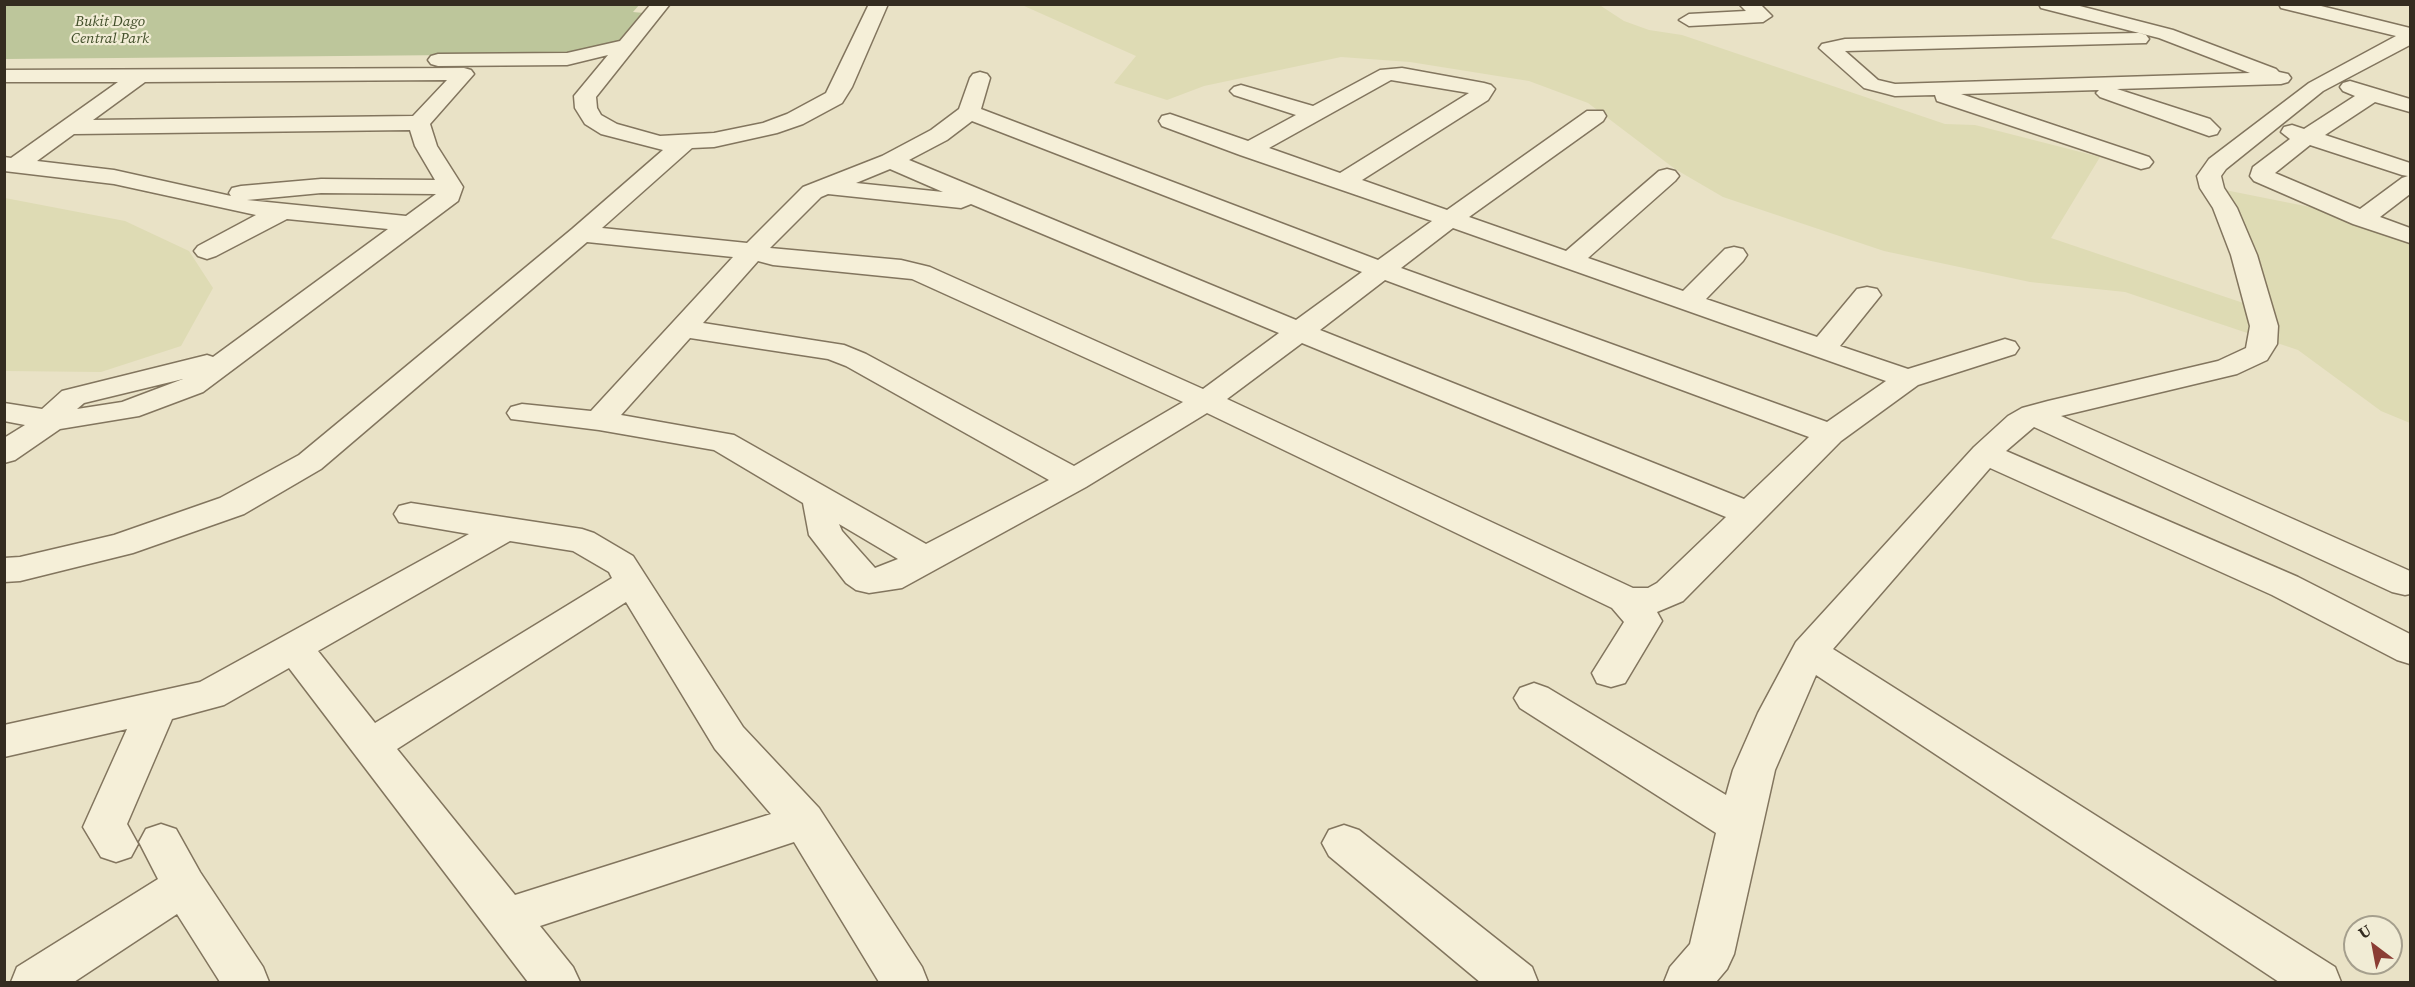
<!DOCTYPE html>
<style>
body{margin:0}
#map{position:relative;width:2415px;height:987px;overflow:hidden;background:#e9e2c6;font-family:"Source Serif 4",serif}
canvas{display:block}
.frame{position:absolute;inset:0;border:6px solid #342c20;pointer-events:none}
.north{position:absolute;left:2343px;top:915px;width:60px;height:60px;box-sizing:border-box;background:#f1ecd5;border:2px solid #a59f8d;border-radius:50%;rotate:328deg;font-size:16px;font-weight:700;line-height:24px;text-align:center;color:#342c20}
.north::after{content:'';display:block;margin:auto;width:21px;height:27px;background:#8b3d34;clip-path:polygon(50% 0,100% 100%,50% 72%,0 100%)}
</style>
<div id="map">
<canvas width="2415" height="987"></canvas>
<div class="frame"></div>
<div class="north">U</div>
</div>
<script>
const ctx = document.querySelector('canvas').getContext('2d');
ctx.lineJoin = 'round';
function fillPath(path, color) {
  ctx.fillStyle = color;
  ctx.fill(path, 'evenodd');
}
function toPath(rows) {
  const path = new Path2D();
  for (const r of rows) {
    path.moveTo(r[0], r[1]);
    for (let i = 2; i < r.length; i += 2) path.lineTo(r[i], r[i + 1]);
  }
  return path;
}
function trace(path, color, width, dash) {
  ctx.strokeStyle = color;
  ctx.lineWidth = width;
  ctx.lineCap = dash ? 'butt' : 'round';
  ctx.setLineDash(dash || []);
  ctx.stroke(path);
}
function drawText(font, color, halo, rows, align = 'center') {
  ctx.font = font + ' "Source Serif 4",serif';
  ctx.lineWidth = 4.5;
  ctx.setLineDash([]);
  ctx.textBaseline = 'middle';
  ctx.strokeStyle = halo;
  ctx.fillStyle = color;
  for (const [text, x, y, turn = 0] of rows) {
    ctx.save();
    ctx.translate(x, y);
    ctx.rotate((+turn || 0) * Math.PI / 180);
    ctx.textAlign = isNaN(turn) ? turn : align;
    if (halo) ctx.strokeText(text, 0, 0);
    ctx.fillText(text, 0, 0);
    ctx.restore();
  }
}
const farmland = toPath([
 [1022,5,1606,5,1601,6,1624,21,1649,30,1682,35,1945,124,1975,125,2100,157,2051,238,2267,311,2215,188,2400,225,2410,229,2410,423,2381,411,2298,350,2125,292,2030,282,1884,251,1723,197,1675,169,1588,103,1529,81,1410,62,1341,57,1204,86,1167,100,1114,83,1136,56],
 [5,198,125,221,189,251,213,288,181,346,101,372,5,371]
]);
const green = toPath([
 [640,4,633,12,644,13,622,40,566,54,5,59,5,5]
]);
const street = toPath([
 [651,4,670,4,596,97,597,108,601,115,617,124,660,136,714,133,763,123,787,114,826,93,869,4,888,4,852,87,842,103,803,124,777,133,714,147,692,148,602,228,747,243,803,187,882,156,931,130,959,109,970,78,973,74,980,72,987,74,990,78,981,109,1378,260,1432,221,1240,155,1162,126,1159,121,1162,116,1170,114,1248,141,1296,115,1234,95,1230,91,1234,87,1241,85,1313,106,1380,70,1402,68,1484,83,1491,85,1495,89,1488,100,1362,180,1447,210,1587,111,1603,111,1606,116,1603,121,1469,217,1566,251,1659,171,1667,169,1675,171,1679,176,1675,181,1588,258,1683,291,1725,249,1734,247,1743,249,1747,255,1743,261,1706,299,1817,337,1857,289,1867,287,1877,289,1881,295,1840,346,1908,369,2005,339,2015,342,2019,348,2015,354,1918,385,1841,441,1683,601,1657,612,1662,621,1625,683,1611,687,1597,683,1592,673,1624,622,1612,608,1207,413,1086,487,902,588,869,593,856,590,846,583,809,535,803,503,714,450,599,430,511,419,507,413,511,407,522,404,591,411,733,257,587,242,321,469,244,514,133,553,20,581,4,582,4,558,20,557,114,535,220,498,299,455,572,229,663,150,601,134,585,124,575,108,574,96,608,55,567,65,438,66,431,64,428,60,431,56,438,54,567,53,620,41,651,4],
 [1391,80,1469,93,1340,173,1269,148,1391,80],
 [972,121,1362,272,1296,320,909,160,947,140,972,121],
 [890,169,943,192,856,183,890,169],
 [828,194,961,208,971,204,1279,333,1203,389,930,267,901,260,770,248,821,197,828,194],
 [1453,228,1886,381,1827,422,1401,268,1453,228],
 [758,261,773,265,912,279,1183,402,1074,466,866,354,844,345,703,323,758,261],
 [1385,280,1809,437,1744,499,1320,330,1385,280],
 [690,338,828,359,846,366,1049,480,926,544,734,435,621,415,690,338],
 [1302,343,1726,517,1657,583,1648,588,1633,588,1227,399,1302,343],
 [839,524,898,559,875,568,842,531,839,524],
 [1739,4,1760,4,1772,16,1763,22,1689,26,1679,20,1689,14,1746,11,1739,4],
 [2039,4,2072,4,2173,30,2276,69,2279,72,2288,74,2291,78,2288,82,2281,84,2117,89,2210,119,2220,129,2217,134,2209,136,2100,97,2096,93,2099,90,1961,94,2149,157,2153,162,2149,167,2141,169,1937,101,1935,95,1895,96,1864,88,1819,48,1822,44,1845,39,2139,33,2146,35,2149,39,2146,43,1845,51,1878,80,1895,84,2250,73,2159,38,2041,8,2039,4],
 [2279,4,2313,4,2410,28,2410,45,2323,91,2226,169,2221,176,2224,188,2237,208,2257,255,2278,326,2277,344,2267,360,2237,374,2061,416,2410,571,2410,594,2405,595,2392,592,2034,427,2006,451,2298,577,2410,634,2410,664,2397,660,2272,595,1990,468,1833,649,2335,967,2341,982,2279,982,1816,675,1775,770,1734,954,1727,969,1716,982,1664,982,1670,967,1690,944,1716,833,1520,708,1514,698,1520,688,1534,683,1548,688,1726,795,1733,770,1758,713,1796,642,1974,447,2008,416,2022,408,2048,401,2218,361,2246,348,2250,326,2231,255,2213,208,2200,188,2197,176,2209,159,2309,83,2396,36,2281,8,2279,4],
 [464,68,471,70,474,74,430,124,437,146,463,187,458,201,203,392,139,416,60,429,15,460,4,463,4,438,25,425,4,421,4,403,42,409,62,391,207,355,213,357,388,229,287,219,216,256,207,259,198,256,194,251,198,246,256,215,114,184,4,171,4,157,11,158,118,82,4,82,4,70,464,68],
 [447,80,413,116,93,120,145,82,447,80],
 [410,130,415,146,435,180,321,179,241,186,232,188,229,193,231,196,114,170,37,161,74,134,410,130],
 [321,193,436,194,406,216,247,200,321,193],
 [183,379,122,402,77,409,84,403,183,379],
 [2350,81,2410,99,2410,112,2375,102,2325,135,2410,163,2410,194,2380,217,2410,228,2410,243,2353,224,2254,181,2250,176,2253,167,2290,139,2281,132,2284,127,2292,125,2304,129,2355,96,2343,91,2340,87,2343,83,2350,81],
 [2310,145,2402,175,2408,176,2402,178,2360,209,2275,173,2310,145],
 [411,503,582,529,594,533,633,556,743,727,819,808,922,967,928,982,879,982,794,842,540,926,573,967,580,982,528,982,289,668,224,705,172,719,127,824,138,844,131,857,116,862,101,857,83,827,127,729,4,757,4,725,200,682,469,534,399,522,394,514,399,506,411,503],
 [510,541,573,551,609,572,612,578,375,723,318,651,510,541],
 [626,602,715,749,771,814,515,895,397,749,626,602],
 [161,824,176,829,200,872,263,967,269,982,220,982,177,914,74,982,11,982,17,967,158,879,139,842,146,829,161,824],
 [1344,825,1359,830,1532,967,1538,982,1480,982,1329,856,1322,843,1329,830,1344,825]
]);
const farParknames = [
 ["Bukit Dago",110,22],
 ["Central Park",110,39]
];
fillPath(farmland, '#dedbb4');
fillPath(green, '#bdc69b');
trace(street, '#82755e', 3);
fillPath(street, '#f5efd8');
drawText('italic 15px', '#414e29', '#f1ecd5', farParknames);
</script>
